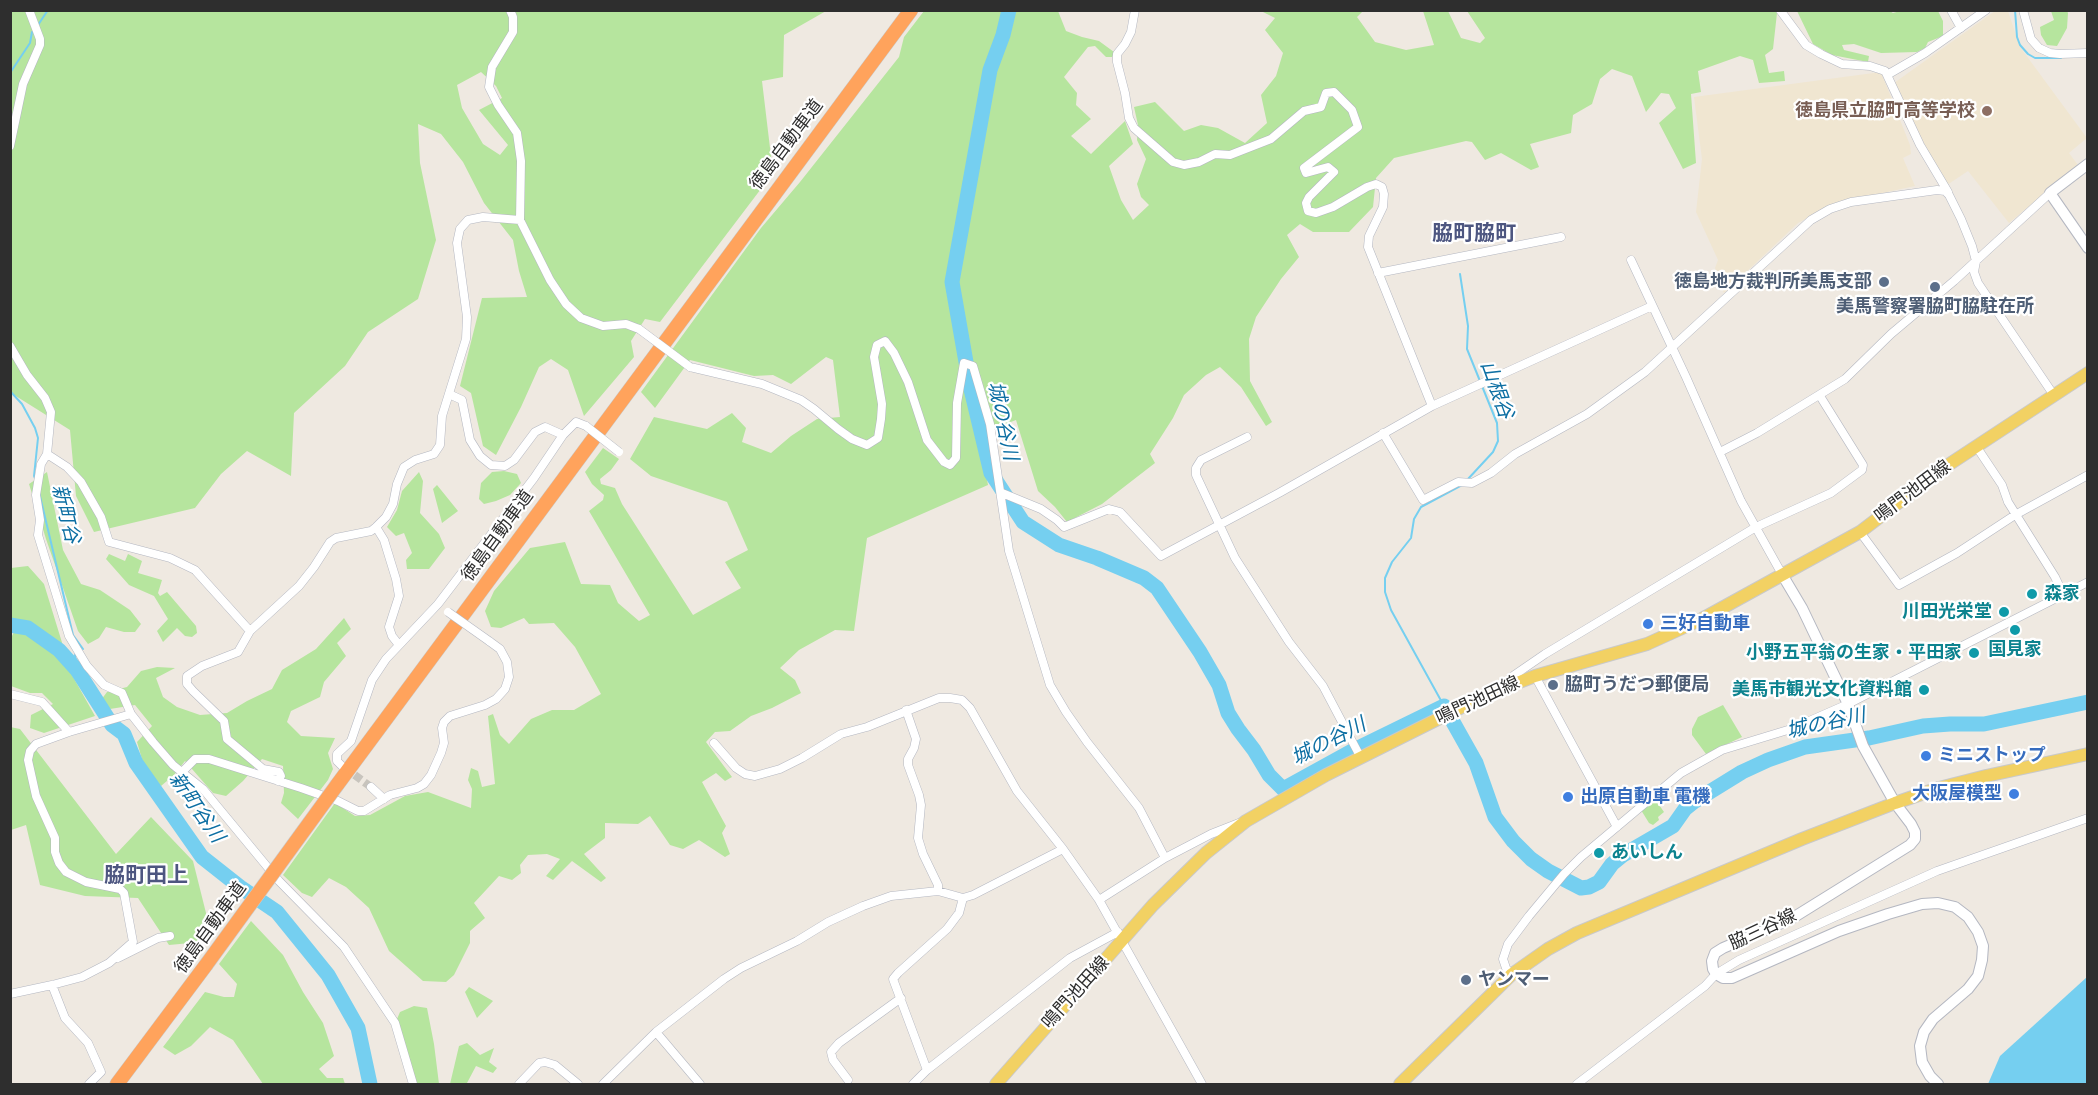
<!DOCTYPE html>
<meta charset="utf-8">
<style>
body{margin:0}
#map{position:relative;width:2098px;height:1095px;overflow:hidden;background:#efe9e1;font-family:"Archivo Narrow",sans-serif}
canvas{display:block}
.frame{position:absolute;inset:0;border:12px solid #2e2e2e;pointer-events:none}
</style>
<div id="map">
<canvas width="2098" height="1095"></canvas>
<div class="frame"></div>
</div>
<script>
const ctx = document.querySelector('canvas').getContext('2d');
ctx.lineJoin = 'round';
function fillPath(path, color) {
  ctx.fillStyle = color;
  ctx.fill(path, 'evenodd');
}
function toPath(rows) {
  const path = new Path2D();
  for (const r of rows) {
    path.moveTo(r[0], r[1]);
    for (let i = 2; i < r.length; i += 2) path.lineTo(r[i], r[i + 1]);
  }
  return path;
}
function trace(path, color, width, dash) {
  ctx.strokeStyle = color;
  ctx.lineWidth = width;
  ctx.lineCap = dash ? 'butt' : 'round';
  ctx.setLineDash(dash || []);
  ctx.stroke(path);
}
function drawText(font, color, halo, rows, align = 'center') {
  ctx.font = font + ' "Archivo Narrow","Noto Sans JP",sans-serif';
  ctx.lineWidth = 4.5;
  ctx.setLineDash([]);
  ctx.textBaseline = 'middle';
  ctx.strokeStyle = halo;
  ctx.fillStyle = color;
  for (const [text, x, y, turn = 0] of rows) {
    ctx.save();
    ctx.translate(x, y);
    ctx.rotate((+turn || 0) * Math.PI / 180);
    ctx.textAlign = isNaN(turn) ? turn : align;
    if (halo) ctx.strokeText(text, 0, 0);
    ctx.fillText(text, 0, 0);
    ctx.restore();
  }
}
const education = toPath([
 [1995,11,2008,11,2020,47,2087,138,2069,153,2078,165,2009,223,1968,171,1947,185,1923,145,1894,83],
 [1881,72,1910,145,1911,154,1903,158,1915,186,1836,203,1798,223,1724,293,1715,268,1718,260,1696,212,1702,159,1694,97]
]);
const green = toPath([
 [1775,10,1777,13,1773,49,1765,55,1769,73,1784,71,1785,81,1759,83,1753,60,1740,56,1698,71,1701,92,1691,94,1696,163,1683,169,1659,123,1676,108,1669,94,1661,93,1646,112,1632,76,1612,69,1600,79,1592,104,1573,115,1571,133,1530,144,1539,167,1531,170,1501,153,1485,160,1472,142,1466,141,1394,158,1376,178,1373,207,1349,232,1313,232,1300,224,1287,235,1299,257,1281,279,1256,317,1249,339,1250,381,1272,422,1266,426,1241,387,1220,367,1206,375,1184,395,1173,418,1150,454,1155,463,1102,504,1067,522,1055,507,1038,491,1016,420,979,434,988,485,867,538,854,631,835,630,799,650,780,668,795,680,801,693,772,708,751,716,730,731,715,732,706,742,732,777,725,781,716,773,702,782,726,826,722,833,730,854,725,857,699,840,683,849,670,845,650,816,638,824,605,823,605,838,584,854,606,878,601,882,572,861,553,880,546,876,560,859,547,854,528,855,520,865,521,873,512,880,499,876,474,903,485,918,470,931,470,943,454,975,446,982,423,981,389,951,369,908,346,887,329,878,312,897,302,893,283,875,335,803,355,816,370,815,405,796,428,792,471,808,472,789,468,780,471,768,478,771,482,787,495,784,488,716,493,714,500,735,509,744,531,719,552,710,574,710,601,694,575,647,554,623,529,624,524,618,501,628,491,627,485,611,494,591,530,548,565,542,581,584,610,585,618,603,639,621,650,615,589,511,603,500,604,495,592,484,585,472,603,448,619,459,611,470,600,479,601,484,615,488,622,504,693,615,741,588,725,562,748,550,727,502,651,476,630,459,654,417,707,429,732,413,746,428,742,442,771,453,791,436,817,419,840,417,833,360,826,357,791,384,773,375,754,376,690,360,655,408,641,392,761,228,800,182,899,57,904,37,924,11,1058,11,1066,31,1082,37,1099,41,1114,52,1112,57,1106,57,1095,46,1088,47,1064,77,1077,93,1076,105,1091,119,1071,136,1091,154,1125,121,1133,144,1109,166,1121,200,1133,220,1149,205,1141,197,1137,184,1146,159,1137,140,1138,125,1134,107,1155,102,1184,131,1201,125,1218,128,1245,143,1267,123,1261,95,1276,76,1283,53,1265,30,1275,18,1261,11,1363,11,1357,17,1375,42,1406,50,1434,45,1423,11,1448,11,1461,38,1480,43,1485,38,1467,11],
 [1888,10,1893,13,1900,11,1938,11,1943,21,1943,36,1928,42,1925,48,1917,52,1881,53,1854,44,1842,45,1844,50,1869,56,1868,62,1832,55,1813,44,1797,11],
 [10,11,826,11,784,35,783,77,762,81,773,173,660,322,645,319,631,341,634,357,584,416,568,370,551,359,539,367,521,407,496,455,483,446,471,393,460,386,482,298,527,297,519,271,513,240,484,203,463,162,441,134,418,124,420,163,436,240,418,299,368,332,345,366,294,413,291,476,247,451,221,474,195,508,94,532,76,496,70,430,11,393],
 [481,72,496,86,502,98,479,110,508,145,500,155,483,144,462,108,457,85],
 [2051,11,2067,11,2068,13,2067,28,2057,46,2047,45,2041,35,2040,27,2054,20],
 [504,471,517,474,521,483,510,495,496,501,484,504,479,499,481,483,492,472],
 [47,472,63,550,81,584,100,590,130,610,141,624,135,632,124,632,106,627,99,638,88,644,78,631,46,539,29,484],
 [419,472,423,481,420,513,439,534,445,548,429,569,407,569,406,560,412,553,404,533,396,536,387,527,397,510,402,491],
 [437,485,458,511,442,523,433,489],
 [109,554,125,561,128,554,142,561,138,573,162,580,158,593,160,596,167,592,196,626,197,633,192,637,185,636,177,628,163,642,157,631,168,619,154,596,129,585,106,559],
 [28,566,44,584,72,675,95,716,44,733,30,728,31,715,53,704,42,693,30,693,11,686,10,640,14,632,11,632,11,568],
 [344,618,351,629,337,643,346,656,324,682,320,697,291,711,287,722,301,736,335,738,328,753,333,769,328,780,298,819,281,803,284,793,283,766,262,759,243,781,226,796,213,793,185,761,174,775,161,786,144,766,137,742,152,726,135,705,110,709,101,700,107,692,127,687,141,671,157,667,175,668,156,678,163,697,177,707,200,715,227,713,247,701,272,689,282,670,316,649],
 [1723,705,1742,737,1706,754,1692,735,1692,729,1698,717],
 [10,727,20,729,116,854,151,817,193,861,208,921,201,942,169,945,138,898,85,896,40,885,26,825,11,830],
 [1655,799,1664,812,1658,817,1659,820,1653,825,1649,823,1641,810],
 [251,921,283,955,303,992,323,1023,334,1056,319,1069,327,1078,343,1078,345,1084,263,1084,233,1040,210,1027,191,1046,175,1055,163,1047,205,992,224,997,234,997,237,984,219,964],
 [469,987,493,1001,477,1018,465,992],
 [414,1006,427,1008,434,1044,439,1084,417,1084,397,1019,400,1012],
 [467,1043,480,1055,494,1048,489,1062,497,1068,493,1073,476,1066,467,1083,468,1084,450,1084,459,1046]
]);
const water = toPath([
 [2087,977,2087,1084,1988,1084,2000,1056]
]);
const stream = toPath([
 [2015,10,2017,37,2020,45,2028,54,2035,58,2061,58],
 [38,25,48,10],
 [10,73,30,43,32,32],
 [1460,274,1468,326,1467,349,1497,423,1498,441,1493,452,1468,479],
 [10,391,22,404,35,428,38,438,34,476,36,481],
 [39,492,73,635,83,649],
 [75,655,77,670],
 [1444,706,1391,610,1385,592,1385,578,1392,562,1411,538,1414,519,1421,507,1462,485]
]);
const river = toPath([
 [1009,10,1003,35,990,70,952,282,970,385,991,473,1023,522,1059,545,1097,558,1144,578,1157,588,1200,652,1219,685,1228,713,1238,729,1254,750,1269,775,1283,789,1352,751,1444,706,1476,763,1495,817,1513,841,1531,859,1548,871,1581,888,1589,887,1599,882,1612,864,1623,855,1673,826,1685,809,1695,801,1742,772,1768,760,1805,747,1869,738,1923,726,1950,724,1984,724,2088,702],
 [10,625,28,628,59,650,77,670,112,725,124,734,136,763,202,857,240,887,277,912,328,975,358,1028,370,1084]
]);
const streetTunnel = toPath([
 [345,768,371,787]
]);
const street = toPath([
 [510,10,513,17,513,32,492,67,489,87,498,105,517,133,521,161,520,220,550,280,566,304,581,318,603,326,626,324,639,329],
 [1135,10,1131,32,1125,44,1117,54,1117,62,1125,93,1129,118,1134,128,1173,162,1184,165,1199,162,1215,154,1230,155,1271,139,1304,111,1321,107,1326,93,1334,92,1352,110,1358,127,1304,168,1306,173,1328,167,1334,172,1309,197,1306,203,1308,211,1316,213,1333,207,1367,187,1376,184,1382,187,1384,194,1383,207,1369,236,1368,247,1432,406],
 [1780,10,1806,45,1821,54,1842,64,1870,66,1885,71,1887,75],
 [1951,10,1961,28],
 [2023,10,2031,39,2039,48,2050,53,2060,54,2088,53],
 [10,146,23,84,40,45,40,39,29,10],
 [1948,192,1920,145,1887,75,1925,53,1986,10],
 [1631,260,1686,377,1741,501,1783,576],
 [1378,273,1561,237],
 [10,346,27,375,45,398,51,412,47,454,41,464,36,495,40,520,38,535,69,636,87,666,104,685,122,693,131,714,153,742,173,765,203,789,279,881,344,947,395,1023,413,1084],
 [690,367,762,384,801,400,814,409,838,429,852,439,867,445,878,438,881,419,882,404,874,357,877,345,885,341,894,353,908,382,927,440,944,462,950,465,956,458,957,403,964,363,973,366,990,424,1009,551,1050,685,1066,712,1087,742,1139,808,1165,858],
 [449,394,462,400,470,440,480,456,491,465,505,466,514,460,535,432,545,427,563,435],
 [1383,433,1423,500,1458,482,1472,483,1491,473,1515,454,1587,414,1645,372,1811,220,1830,209,1851,202,1937,190,1945,191,1949,195,1961,219,1972,246,1976,261,1974,272,1978,283,2053,394],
 [1247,437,1201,460,1196,468,1196,475,1235,558,1289,642,1323,686,1361,758],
 [1976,446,2002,485,2008,502,2055,577,2063,594],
 [1720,452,1757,433,1845,379,1891,334,1954,281,2050,193],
 [47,454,67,467,81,482,101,517,109,542,170,558,195,570,250,631],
 [1002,493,1041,509,1057,520,1064,527,1109,509,1120,512,1161,556,1279,493,1432,406,1652,306],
 [376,527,384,540,396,579,399,596,389,627,392,636,399,645],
 [1860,532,1899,585,1957,553,2015,515,2088,475],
 [1535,676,1617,827],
 [1514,684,1510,678,1545,654,1756,527,1831,493,1862,470,1863,465,1820,396],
 [10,694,42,702,69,732],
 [906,710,916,739,914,748,908,759,908,765,919,795,921,805,918,838,923,854,938,885,938,891],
 [714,743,736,768,745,774,755,776,780,769,802,758,841,734,867,727,939,698,950,698,962,700,970,708,1017,791,1063,849,1099,900,1202,1084],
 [342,766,337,761,337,754,351,741,372,680,386,659,438,604,534,478,563,435,576,422,586,426],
 [182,772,195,759,209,759,301,788,338,801,358,811,364,811,390,795,417,788,424,784,431,775,441,753,444,743,442,728,444,722,450,716,485,705,496,699,505,689,509,677,507,662,500,649,489,641],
 [278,781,281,776,279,772,263,769,227,739,224,721,193,691,187,684,187,676,202,666,238,652,250,631,299,586,314,567,330,542,336,538,371,531,376,527,386,517,393,504,397,484,404,467,415,460,434,454,440,445,442,416,466,339,467,317,457,243,460,229,468,220,483,217,520,220],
 [371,787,384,799],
 [1099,900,1165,858,1211,834,1239,823],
 [118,958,158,938,170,936],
 [1511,975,1506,968,1503,959,1508,944,1529,916,1564,874,1581,857,1681,773,1722,750,1791,729,1848,704,2088,582],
 [52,985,65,1018,88,1043,101,1072,89,1084],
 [10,994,52,985,82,977,109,963,133,942,124,893,120,889,86,882,66,872,59,863,55,852,55,838,36,796,28,760,30,751,36,744,69,732,131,714],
 [656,1032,700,1084],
 [927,1070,893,979,898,973,947,929,959,913,963,898],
 [848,1080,833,1060,831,1052,839,1043,901,998],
 [519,1084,539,1063,545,1062,555,1065,578,1084],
 [603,1084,656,1032,724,979,741,968,797,941,828,922,863,906,891,896,938,891,963,898,973,895,1063,849],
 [913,1084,927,1070,1070,958,1118,932],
 [1577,1084,1705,986,1716,974,1739,960,1937,871,2088,818]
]);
const secondary = toPath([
 [2088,164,2050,193,2088,248],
 [1783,576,1802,608,1848,704,1863,746,1895,803,1911,824,1915,832,1915,839,1910,845,1791,919,1723,948,1715,953,1712,961,1713,969,1716,974,1723,978,1732,978,1839,931,1888,914,1922,904,1938,903,1955,907,1968,917,1978,932,1983,946,1982,960,1978,976,1968,989,1933,1019,1924,1032,1920,1046,1922,1062,1930,1076,1938,1084]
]);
const primary = toPath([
 [996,1084,1153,905,1206,853,1246,821,1326,775,1486,695,1535,676,1647,644,1702,619,1860,532,1945,467,2088,373],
 [1400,1084,1511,975,1548,949,1577,933,1802,839,1895,803,1939,788,1986,776,2088,754]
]);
const highway = toPath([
 [337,785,911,10],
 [117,1084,206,965]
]);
const streetBridge = toPath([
 [639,329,690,367],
 [586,426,619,452],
 [448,612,489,641]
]);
const highwayBridge = toPath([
 [206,965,337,785]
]);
const markers = [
 [1987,111,6,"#8d6e63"],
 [1884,282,6,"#5c6f8a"],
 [1935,287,6,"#5c6f8a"],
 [2032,594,6,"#0f9aa8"],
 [2004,612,6,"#0f9aa8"],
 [1648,624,6,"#3f7fe0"],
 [2015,630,6,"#0f9aa8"],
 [1974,653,6,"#0f9aa8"],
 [1553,685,6,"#5c6f8a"],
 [1924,690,6,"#0f9aa8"],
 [1926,756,6,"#3f7fe0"],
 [2014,794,6,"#3f7fe0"],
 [1568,797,6,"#3f7fe0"],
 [1599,853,6,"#0f9aa8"],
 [1466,980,6,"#5c6f8a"]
];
const educationNames = [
 ["徳島県立脇町高等学校",1975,111]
];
const streetNames = [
 ["徳島自動車道",787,145,-53],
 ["鳴門池田線",1913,492,-37],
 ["徳島自動車道",498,536,-54],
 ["鳴門池田線",1478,701,-25],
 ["徳島自動車道",211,928,-54],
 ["脇三谷線",1763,930,-25],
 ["鳴門池田線",1076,993,-48]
];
const serviceNames = [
 ["徳島地方裁判所美馬支部",1872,282,"right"],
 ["美馬警察署脇町脇駐在所",1935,307,"center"],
 ["脇町うだつ郵便局",1565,685],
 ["ヤンマー",1478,980]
];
const cultureNames = [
 ["森家",2044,594,"left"],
 ["川田光栄堂",1992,612],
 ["国見家",2015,650,"center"],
 ["小野五平翁の生家・平田家",1962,653],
 ["美馬市観光文化資料館",1912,690],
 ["あいしん",1611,853,"left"]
];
const shopNames = [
 ["三好自動車",1660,624],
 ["ミニストップ",1938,756],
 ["大阪屋模型",2002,794,"right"],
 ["出原自動車 電機",1580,797]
];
const waterNames = [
 ["山根谷",1496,390,70],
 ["城の谷川",1002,421,78],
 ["新町谷",65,514,76],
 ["城の谷川",1826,724,-12],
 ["城の谷川",1329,742,-27],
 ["新町谷川",196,808,55]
];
const quarterNames = [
 ["脇町脇町",1474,234],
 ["脇町田上",146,876]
];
fillPath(education, '#f0e6d1');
fillPath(green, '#b6e59e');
fillPath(water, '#75cff0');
trace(stream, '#75cff0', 2);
trace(river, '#75cff0', 15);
trace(streetTunnel, '#c8c4bd', 8, [8, 4]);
trace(street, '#b4b7c1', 9);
trace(secondary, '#b4b7c1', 12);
trace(primary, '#c9c9c9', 14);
trace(highway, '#c9c9c9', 15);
trace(street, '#fff', 8);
trace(secondary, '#fff', 10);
trace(primary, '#f2d163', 12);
trace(highway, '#ffa35c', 14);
trace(streetBridge, '#b4b7c1', 9, []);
trace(highwayBridge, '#c9c9c9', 15, []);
trace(streetBridge, '#fff', 8);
trace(highwayBridge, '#ffa35c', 14);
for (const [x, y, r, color] of markers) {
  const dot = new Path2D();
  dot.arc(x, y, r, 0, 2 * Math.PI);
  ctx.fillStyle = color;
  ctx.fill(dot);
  trace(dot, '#fff', 2);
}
drawText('bold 18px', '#785e54', '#fff', educationNames, 'right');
drawText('18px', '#2e2e2e', '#fff', streetNames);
drawText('bold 18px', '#4e5e75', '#fff', serviceNames, 'left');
drawText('bold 18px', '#0d838f', '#fff', cultureNames, 'right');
drawText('bold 18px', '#366cbe', '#fff', shopNames, 'left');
drawText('italic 20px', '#0d6fa3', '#fff', waterNames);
drawText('bold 21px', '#4d5680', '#fff', quarterNames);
</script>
